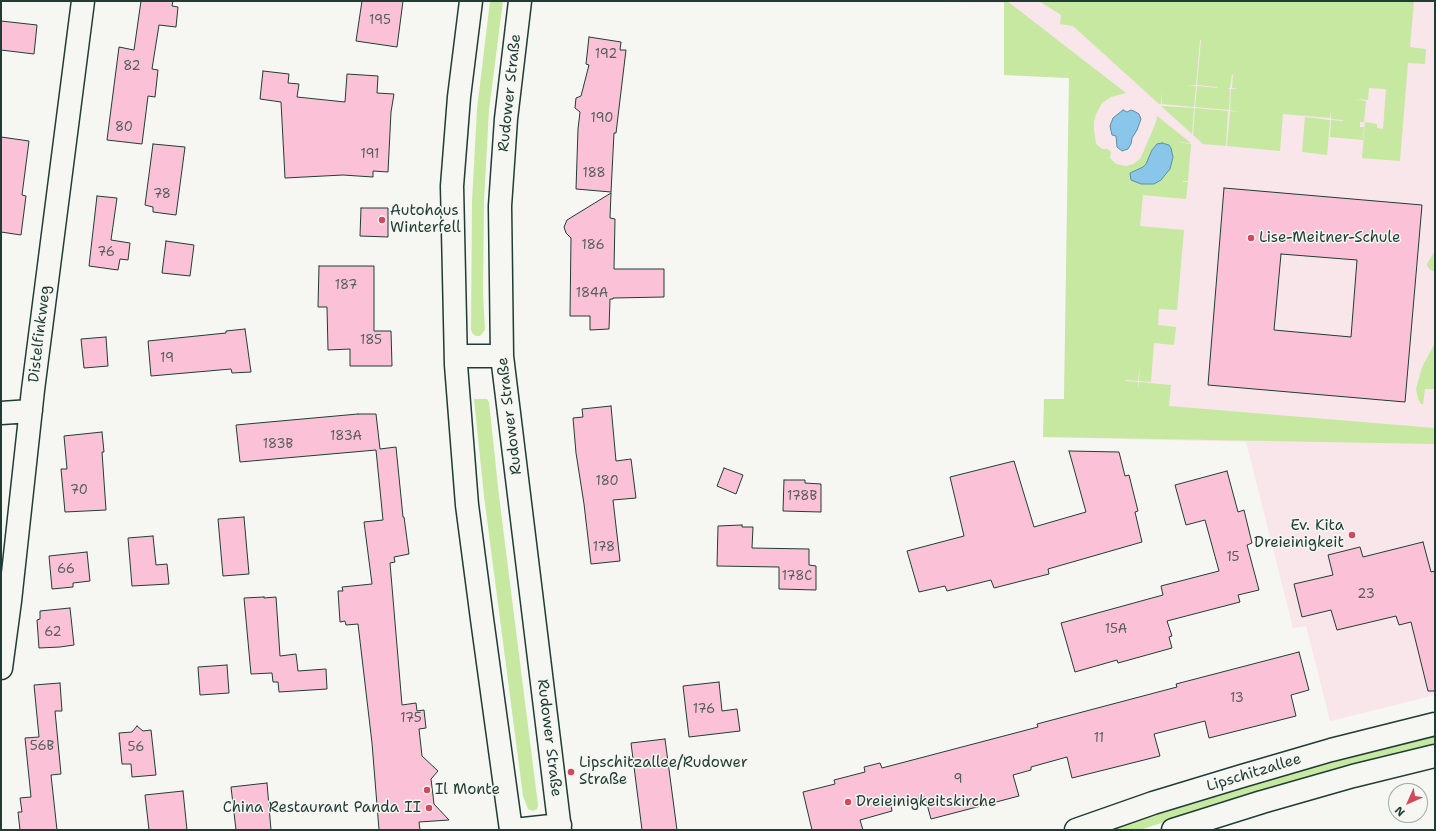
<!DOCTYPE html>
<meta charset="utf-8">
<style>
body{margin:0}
#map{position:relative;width:1436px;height:831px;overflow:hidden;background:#f6f6f2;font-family:"Shantell Sans",sans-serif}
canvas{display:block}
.frame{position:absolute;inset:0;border:2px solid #1f3d34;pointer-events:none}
.north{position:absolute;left:1388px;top:783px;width:40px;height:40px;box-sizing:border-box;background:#f6f6f2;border:1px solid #a0aca6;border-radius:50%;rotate:225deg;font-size:11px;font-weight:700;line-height:16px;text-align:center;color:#1f3d34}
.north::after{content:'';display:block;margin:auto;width:14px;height:18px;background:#d1495b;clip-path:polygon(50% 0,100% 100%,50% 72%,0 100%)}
</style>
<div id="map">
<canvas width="1436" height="831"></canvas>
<div class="frame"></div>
<div class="north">N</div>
</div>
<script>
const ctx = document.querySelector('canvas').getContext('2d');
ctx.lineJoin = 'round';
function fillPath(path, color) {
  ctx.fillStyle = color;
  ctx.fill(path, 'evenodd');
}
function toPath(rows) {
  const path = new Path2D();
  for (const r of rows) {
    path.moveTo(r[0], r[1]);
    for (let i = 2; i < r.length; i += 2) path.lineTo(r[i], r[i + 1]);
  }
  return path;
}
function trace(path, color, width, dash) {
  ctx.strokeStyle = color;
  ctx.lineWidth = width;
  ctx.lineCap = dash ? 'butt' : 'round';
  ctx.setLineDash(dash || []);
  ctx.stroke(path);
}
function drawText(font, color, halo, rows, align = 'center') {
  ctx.font = font + ' "Shantell Sans",sans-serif';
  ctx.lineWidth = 3;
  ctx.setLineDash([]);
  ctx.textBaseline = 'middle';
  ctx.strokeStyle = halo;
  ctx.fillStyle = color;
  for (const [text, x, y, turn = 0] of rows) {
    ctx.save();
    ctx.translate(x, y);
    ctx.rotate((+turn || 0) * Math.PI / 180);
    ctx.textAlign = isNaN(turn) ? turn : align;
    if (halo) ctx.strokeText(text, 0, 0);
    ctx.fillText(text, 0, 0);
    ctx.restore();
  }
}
const built = toPath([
 [873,1,1435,1,1435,695,1330,721,1306,626,1293,628,1246,442,1043,437,1044,399,1064,399,1069,78,1004,75,1004,3]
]);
const green = toPath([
 [490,1,503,1,489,110,484,201,483,292,485,330,480,336,476,336,473,334,471,330,472,202,477,109],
 [1004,1,1007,1,1126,93,1111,97,1102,103,1096,114,1094,122,1094,130,1096,144,1102,149,1108,149,1111,152,1110,158,1116,164,1126,166,1133,164,1140,159,1142,155,1156,122,1157,116,1191,143,1175,142,1191,144,1188,181,1183,181,1183,182,1188,182,1186,199,1143,195,1140,226,1184,230,1177,310,1159,309,1158,325,1176,327,1174,345,1154,343,1151,382,1139,381,1140,365,1138,381,1126,380,1126,381,1138,382,1138,389,1139,382,1171,385,1169,406,1435,428,1435,444,1043,437,1044,399,1064,399,1069,78,1004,75],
 [1039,1,1414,1,1410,47,1426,49,1425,64,1408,63,1400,161,1362,158,1365,122,1377,124,1377,128,1383,129,1386,89,1369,88,1368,100,1355,99,1366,101,1364,122,1360,122,1360,127,1364,127,1363,140,1330,137,1331,120,1343,121,1343,120,1331,119,1331,110,1330,118,1283,114,1280,151,1227,146,1230,111,1240,112,1230,110,1231,89,1240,89,1232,88,1233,75,1232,74,1230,88,1227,89,1230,89,1229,110,1195,107,1197,86,1217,88,1217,87,1197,85,1201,40,1200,40,1196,85,1186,85,1196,86,1194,107,1162,104,1162,92,1161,104,1159,104,1073,26,1060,24,1061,15],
 [1161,106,1194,108,1192,134],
 [1195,108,1228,111,1226,146,1203,144,1193,135],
 [1305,117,1330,120,1327,155,1302,152],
 [1435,251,1435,272,1429,269,1427,265,1428,262],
 [1435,343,1435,389,1425,389,1423,404,1421,404,1418,399,1416,389,1422,367],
 [474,399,487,399,489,402,499,496,538,805,537,809,533,811,528,809,523,796,484,496],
 [1435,734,1435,745,1385,757,1206,808,1140,830,1107,830,1161,812,1310,767]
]);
const water = toPath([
 [1123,110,1127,112,1131,110,1134,111,1139,114,1141,119,1137,130,1132,138,1131,144,1128,149,1122,151,1117,147,1116,136,1112,135,1110,126,1113,118,1123,110],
 [1162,143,1169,145,1171,148,1173,157,1170,169,1165,175,1161,180,1154,184,1141,184,1131,180,1130,173,1143,167,1146,164,1152,150,1157,144,1162,143]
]);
const building = toPath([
 [141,1,173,1,172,6,178,7,176,27,159,25,152,69,158,70,155,97,148,96,142,144,107,140,119,47,134,50,141,1],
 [362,1,403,1,397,47,356,41,362,1],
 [1,21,37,25,34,54,1,50,1,21],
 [589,37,621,42,620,50,626,50,616,133,614,133,611,192,576,189,578,129,580,112,575,108,576,98,581,96,589,65,586,64,589,37],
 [263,71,289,74,288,83,299,84,297,97,345,102,347,74,378,76,377,93,394,94,391,112,388,172,373,171,373,177,343,175,285,178,281,102,260,99,263,71],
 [1,137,29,141,22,195,26,196,21,235,1,232,1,137],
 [153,144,185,147,176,215,153,212,153,207,145,205,153,144],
 [1224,188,1422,205,1405,402,1208,385,1224,188],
 [1281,254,1357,260,1351,337,1274,330,1281,254],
 [611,193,610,218,615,219,614,269,664,269,664,297,613,298,613,299,610,299,609,329,590,330,590,316,570,316,571,238,566,233,564,227,567,220,611,193],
 [97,196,117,198,111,240,130,243,128,260,120,259,118,270,89,266,97,196],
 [361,208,388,208,388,237,360,236,361,208],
 [166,241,194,245,190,276,162,273,166,241],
 [319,266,374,266,374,331,391,331,392,366,350,366,350,349,328,350,327,307,318,307,319,266],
 [245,329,251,372,232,373,231,369,151,376,148,341,226,333,226,331,245,329],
 [106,337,108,366,84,368,81,339,106,337],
 [611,406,616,461,631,459,636,498,613,500,620,561,591,564,584,504,576,453,573,418,583,417,582,409,611,406],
 [358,414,376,414,380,449,396,447,403,517,404,517,409,554,394,557,395,562,390,563,402,705,416,703,417,711,424,710,426,728,419,729,422,756,438,771,431,779,434,804,449,820,419,822,420,830,379,830,372,743,358,624,346,625,345,621,340,622,338,591,343,591,342,587,372,584,364,522,383,520,376,450,240,462,236,425,358,414],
 [102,432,104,452,102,452,106,510,65,512,61,469,67,469,64,436,102,432],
 [1069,451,1119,452,1125,476,1129,475,1138,511,1135,512,1142,542,1048,569,1049,574,994,588,991,580,947,591,945,586,919,592,907,551,964,536,950,477,1014,461,1034,527,1086,512,1069,451],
 [724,468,743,475,736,494,717,486,724,468],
 [1227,471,1238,512,1244,510,1252,543,1247,545,1259,590,1238,595,1240,602,1167,621,1172,636,1169,637,1172,648,1118,663,1117,660,1075,672,1061,623,1163,595,1161,586,1219,571,1205,520,1186,525,1175,485,1227,471],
 [784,480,805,480,805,483,821,484,821,512,783,511,784,480],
 [244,517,249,574,223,576,218,519,244,517],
 [742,525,742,527,753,527,752,548,809,549,809,565,816,566,816,590,779,589,779,567,717,566,718,526,742,525],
 [153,536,156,565,167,564,169,584,132,586,128,538,153,536],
 [1423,542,1431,572,1435,571,1435,691,1428,691,1411,622,1399,625,1396,616,1337,630,1331,610,1302,617,1294,584,1333,575,1328,555,1360,547,1363,557,1423,542],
 [87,552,90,581,73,583,73,587,52,589,49,556,87,552],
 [264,597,264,598,276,597,280,656,296,654,298,671,326,669,327,689,279,692,278,682,273,682,272,673,251,674,244,598,264,597],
 [70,608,74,645,60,647,39,648,37,620,40,619,40,611,70,608],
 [1299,652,1309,690,1291,695,1296,716,1209,738,1205,721,1154,734,1160,756,1072,778,1067,757,1031,767,1031,770,1013,775,1019,796,931,819,925,797,891,806,892,811,860,820,863,830,812,830,803,792,835,784,834,780,865,772,864,767,880,763,882,768,1038,727,1037,724,1177,687,1176,684,1299,652],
 [227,665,229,693,200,695,198,667,227,665],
 [719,682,722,711,737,709,740,731,689,737,683,686,719,682],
 [60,683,62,711,55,711,61,774,51,775,57,830,20,830,18,812,22,812,20,798,31,797,25,738,39,737,34,685,60,683],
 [137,726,143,731,151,730,156,775,132,777,131,764,122,764,119,733,132,732,137,726],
 [665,739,677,830,642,830,631,743,665,739],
 [267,783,271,830,236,830,231,787,267,783],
 [183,791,187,830,149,830,145,795,183,791]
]);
const street = toPath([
 [1,413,31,411],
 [1,668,10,601,33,390,83,1]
]);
const secondary = toPath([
 [471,1,459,97,452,186,456,365,467,505,482,619,511,830],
 [520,1,506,119,500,206,502,356,560,830],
 [456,356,502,356],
 [514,830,560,825],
 [1076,830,1153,803,1242,776,1331,750,1435,724],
 [1173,830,1262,802,1353,776,1435,756]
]);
const markers = [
 [382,220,4,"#d1495b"],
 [1251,238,4,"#d1495b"],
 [1352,535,4,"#d1495b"],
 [571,772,4,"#d1495b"],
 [427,790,4,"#d1495b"],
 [848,802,4,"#d1495b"],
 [429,808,4,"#d1495b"]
];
const numberNames = [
 ["195",380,21],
 ["192",606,55],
 ["82",132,67],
 ["190",602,119],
 ["80",124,128],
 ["191",370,155],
 ["188",594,174],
 ["78",162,195],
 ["186",593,246],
 ["76",106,253],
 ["187",346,286],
 ["184A",592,294],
 ["185",371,341],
 ["19",167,359],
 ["183A",346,437],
 ["183B",278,445],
 ["180",607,482],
 ["70",79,491],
 ["178B",802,497],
 ["178",604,548],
 ["15",1233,558],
 ["66",66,570],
 ["178C",797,577],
 ["23",1366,595],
 ["15A",1116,630],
 ["62",53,633],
 ["13",1237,699],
 ["176",704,710],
 ["175",411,719],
 ["11",1099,739],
 ["56B",42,747],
 ["56",136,748],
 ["9",958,780]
];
const streetNames = [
 ["Rudower Straße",510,93,-84],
 ["Distelfinkweg",40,334,-83],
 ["Rudower Straße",510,416,-97],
 ["Rudower Straße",549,738,83],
 ["Lipschitzallee",1254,773,-17]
];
const poiNames = [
 ["Autohaus",390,211],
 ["Winterfell",390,228],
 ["Lise-Meitner-Schule",1259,238],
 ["Ev. Kita",1344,526,"right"],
 ["Dreieinigkeit",1344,543,"right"],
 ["Lipschitzallee/Rudower",579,763],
 ["Straße",579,780],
 ["Il Monte",435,790],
 ["Dreieinigkeitskirche",856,802],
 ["China Restaurant Panda II",421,808,"right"]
];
fillPath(built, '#f8e6ea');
fillPath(green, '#c6e8a1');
fillPath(water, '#89c6e9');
trace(water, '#5f8fa1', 1);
fillPath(building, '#fbc2d7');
trace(building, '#1f3d34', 1);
trace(street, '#1f3d34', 25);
trace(secondary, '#1f3d34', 25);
trace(street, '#f6f6f2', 22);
trace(secondary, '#f6f6f2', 22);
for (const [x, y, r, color] of markers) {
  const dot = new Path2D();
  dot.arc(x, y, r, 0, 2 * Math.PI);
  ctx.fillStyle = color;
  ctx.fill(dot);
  trace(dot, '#f6f6f2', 1.5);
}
drawText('13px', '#565e5d', null, numberNames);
drawText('15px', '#1f3d34', '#f6f6f2', streetNames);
drawText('15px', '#1f3d34', '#f6f6f2', poiNames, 'left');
</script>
